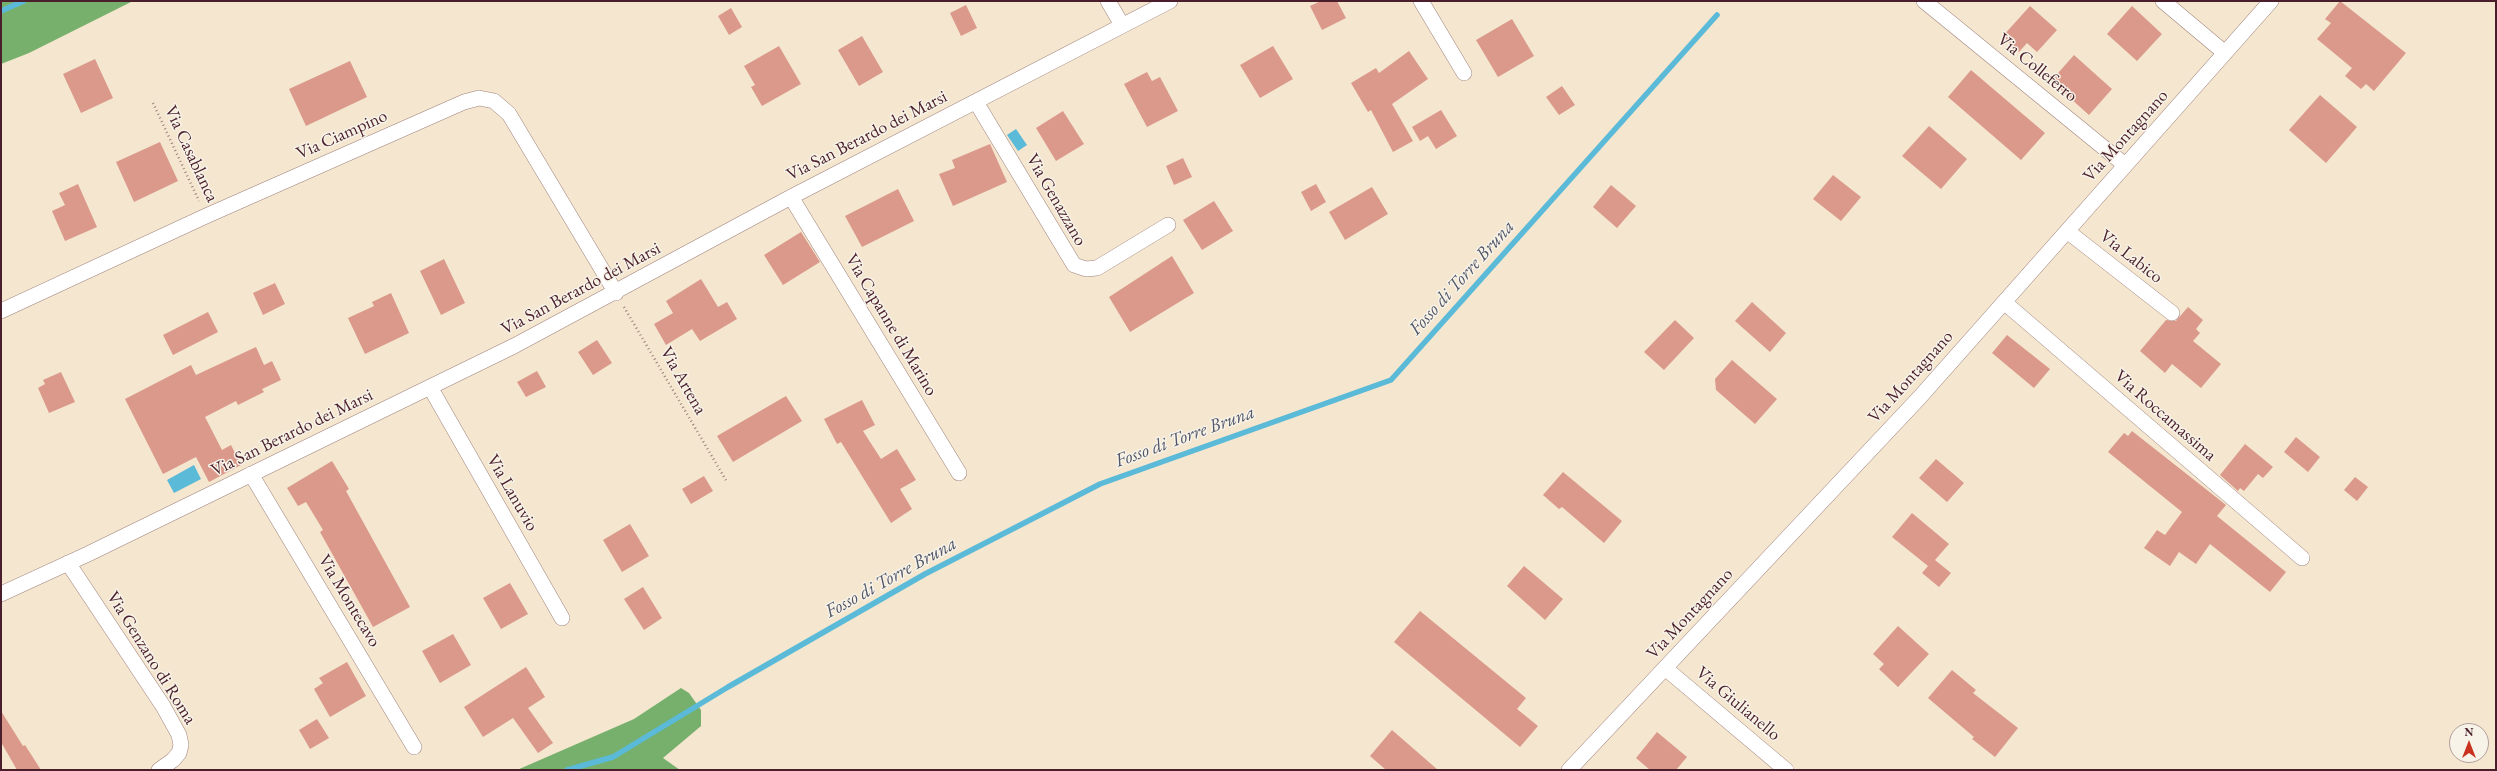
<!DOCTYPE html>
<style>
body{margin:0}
#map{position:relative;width:2497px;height:771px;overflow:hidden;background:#f4e6cf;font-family:"EB Garamond",serif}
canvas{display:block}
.frame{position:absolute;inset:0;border:2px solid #4a1f2b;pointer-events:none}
.north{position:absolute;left:2449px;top:723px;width:40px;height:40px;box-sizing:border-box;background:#f7f3e8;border:1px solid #b29e9c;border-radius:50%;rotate:0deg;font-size:11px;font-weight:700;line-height:16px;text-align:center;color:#4a1f2b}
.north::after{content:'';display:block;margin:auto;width:14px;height:18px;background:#c8321e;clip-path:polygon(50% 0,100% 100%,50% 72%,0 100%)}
</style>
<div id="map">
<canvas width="2497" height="771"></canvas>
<div class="frame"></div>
<div class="north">N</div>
</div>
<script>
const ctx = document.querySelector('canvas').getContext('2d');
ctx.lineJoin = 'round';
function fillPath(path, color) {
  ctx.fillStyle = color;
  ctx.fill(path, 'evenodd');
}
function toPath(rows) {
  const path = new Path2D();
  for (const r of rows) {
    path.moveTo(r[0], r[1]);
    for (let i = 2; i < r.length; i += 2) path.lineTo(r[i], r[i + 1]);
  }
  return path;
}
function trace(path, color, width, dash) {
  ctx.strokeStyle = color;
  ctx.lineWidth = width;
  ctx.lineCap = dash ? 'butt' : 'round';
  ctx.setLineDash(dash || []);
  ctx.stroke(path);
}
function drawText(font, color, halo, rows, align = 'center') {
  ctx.font = font + ' "EB Garamond",serif';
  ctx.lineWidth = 3;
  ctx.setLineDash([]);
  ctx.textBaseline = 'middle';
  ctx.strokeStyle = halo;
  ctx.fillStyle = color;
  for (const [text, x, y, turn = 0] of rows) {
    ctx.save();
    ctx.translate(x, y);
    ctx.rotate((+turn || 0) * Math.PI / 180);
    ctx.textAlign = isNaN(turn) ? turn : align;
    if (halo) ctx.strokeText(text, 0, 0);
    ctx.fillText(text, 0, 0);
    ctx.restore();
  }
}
const forest = toPath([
 [1,1,133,1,29,53,1,64],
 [681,688,689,693,701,710,701,726,663,758,680,770,517,770,634,719]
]);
const water = toPath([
 [1016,129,1027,145,1018,151,1007,135],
 [194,465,201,479,174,493,167,480]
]);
const stream = toPath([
 [1,11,24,1],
 [567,770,613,757,728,687,925,574,1100,484,1391,380,1717,15]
]);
const building = toPath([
 [1321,1,1337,1,1346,18,1322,30,1310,6],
 [2340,1,2406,53,2374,91,2366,84,2361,89,2345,76,2352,68,2317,39,2331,23,2325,19],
 [966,5,977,28,961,36,950,13],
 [2030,6,2057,30,2037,52,2027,43,2019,52,2002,37],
 [2132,6,2162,34,2137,61,2107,34],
 [731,8,742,27,729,35,718,16],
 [1512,19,1534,56,1498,77,1476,40],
 [862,36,883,72,859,86,838,50],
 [779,46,801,84,762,106,751,87,755,85,744,66],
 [1273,46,1293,79,1260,98,1240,65],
 [1409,51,1428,79,1392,104,1413,141,1393,152,1371,110,1368,112,1351,83,1376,68,1379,73],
 [2074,55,2112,89,2089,115,2051,81],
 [95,59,113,98,81,113,63,74],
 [350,61,367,97,306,126,289,89],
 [1971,70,2045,133,2021,160,1948,97],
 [1147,72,1152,81,1160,77,1178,111,1147,127,1124,84],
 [1562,86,1575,105,1559,115,1546,97],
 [2320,95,2357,127,2326,163,2289,130],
 [1441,110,1457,136,1436,149,1428,136,1420,141,1412,127],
 [1063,111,1084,144,1056,161,1036,128],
 [1929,126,1967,159,1941,189,1902,156],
 [160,142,178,181,134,202,116,162],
 [990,144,1007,182,953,206,939,174,955,168,952,160],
 [1183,158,1192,177,1174,185,1166,166],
 [1833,175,1861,197,1841,221,1813,199],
 [78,184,97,227,65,241,52,211,65,205,59,193],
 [1316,184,1326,202,1311,211,1301,192],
 [1611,185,1636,206,1617,228,1593,207],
 [1372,187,1388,214,1345,240,1329,212],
 [898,189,914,221,862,247,845,216],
 [1214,201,1233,231,1202,250,1183,220],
 [801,232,820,262,783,285,764,255],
 [1172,256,1194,293,1130,332,1109,297],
 [444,259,465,303,441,315,420,271],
 [701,279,718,307,727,302,737,319,700,341,692,329,666,345,654,324,673,313,666,301],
 [275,283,285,304,263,315,253,293],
 [391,293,409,333,365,354,348,318,374,306,372,302],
 [1752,302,1786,333,1770,352,1735,321],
 [2188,307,2203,320,2196,329,2200,333,2193,341,2221,364,2201,388,2172,364,2165,373,2140,351,2166,320,2176,321],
 [208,312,218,332,173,355,163,335],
 [1675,320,1694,338,1664,370,1644,352],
 [2007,335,2050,369,2034,388,1992,353],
 [597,340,612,363,593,375,578,352],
 [256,347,264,365,272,361,281,380,262,389,264,392,238,405,236,401,205,417,222,450,231,445,241,465,209,482,196,457,163,474,125,399,191,365,196,375],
 [1732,360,1777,399,1755,424,1716,390,1715,379],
 [537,371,546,387,526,397,517,382],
 [61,372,75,402,49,413,38,388,45,384,43,380],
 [786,396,802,421,733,462,717,436],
 [862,400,875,425,863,431,881,459,897,449,916,480,900,489,912,509,891,523,841,442,837,444,824,419],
 [2132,431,2226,505,2217,516,2286,572,2270,592,2210,544,2196,564,2179,552,2170,566,2144,548,2157,530,2165,535,2182,512,2108,452,2124,433,2128,436],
 [2296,437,2320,457,2308,472,2284,452],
 [2245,444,2273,467,2263,478,2258,474,2244,491,2240,488,2238,491,2220,475],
 [1936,459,1964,483,1947,502,1919,478],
 [332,461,349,489,346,491,410,607,373,627,320,532,323,530,306,502,298,506,287,488],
 [1563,472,1622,521,1604,543,1562,507,1559,509,1543,495],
 [704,476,713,491,691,504,682,489],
 [2355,477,2368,487,2357,501,2344,490],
 [1912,513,1949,544,1935,560,1951,573,1939,587,1922,573,1928,566,1892,537],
 [630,524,649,556,622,572,603,540],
 [1524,566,1563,599,1545,620,1507,586],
 [510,583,528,614,501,629,483,598],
 [643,587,662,618,644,630,624,599],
 [1420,611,1526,698,1517,709,1538,726,1520,747,1394,642],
 [1898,626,1929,654,1898,687,1879,669,1884,664,1873,654],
 [453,634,471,665,440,683,422,651],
 [347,662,366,696,330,717,314,689,323,683,319,678],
 [526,667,545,697,528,708,553,743,538,753,513,718,483,737,464,707],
 [1952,670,1976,690,1973,693,2018,728,1995,757,1972,739,1974,737,1928,698],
 [1,711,23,746,25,745,41,770,17,770,1,742],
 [317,719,329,738,310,749,299,730],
 [1392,730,1438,770,1386,770,1370,756],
 [1657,732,1687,757,1676,770,1650,770,1636,758]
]);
const path = toPath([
 [153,103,199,201],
 [624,307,727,482]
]);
const street = toPath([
 [1108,1,1122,25],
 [1421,1,1464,73],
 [1924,1,2125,165],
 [2163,1,2225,53],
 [976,102,1074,265,1086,269,1097,268,1168,225],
 [791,197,959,473],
 [2067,231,2172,313],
 [2004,302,2302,558],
 [1,311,206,216,464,102,479,98,494,101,509,114,616,293],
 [430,387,562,618],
 [251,474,414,747],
 [68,563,163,706,179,735,181,745,179,753,173,760,159,770],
 [1,594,88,554,514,346,791,197,1170,1],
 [1665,668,1786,770],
 [1569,770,1920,397,2271,1]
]);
const streetNames = [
 ["Via Colleferro",2037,68,39],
 ["Via Ciampino",342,135,-24],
 ["Via San Berardo dei Marsi",867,136,-27],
 ["Via Montagnano",2126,136,-48],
 ["Via Casablanca",191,154,65],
 ["Via Genazzano",1056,200,60],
 ["Via Labico",2131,257,38],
 ["Via San Berardo dei Marsi",581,289,-28],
 ["Via Capanne di Marino",891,325,59],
 ["Via Montagnano",1911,377,-48],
 ["Via Artena",683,381,60],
 ["Via Roccamassima",2165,416,41],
 ["Via San Berardo dei Marsi",292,433,-26],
 ["Via Lanuvio",512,493,60],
 ["Via Montecavo",349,601,59],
 ["Via Montagnano",1690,614,-47],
 ["Via Genzano di Roma",151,658,58],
 ["Via Giulianello",1738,704,40]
];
const waterNames = [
 ["Fosso di Torre Bruna",1462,278,-48],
 ["Fosso di Torre Bruna",1185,437,-20],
 ["Fosso di Torre Bruna",891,578,-29]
];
fillPath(forest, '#77b06d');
fillPath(water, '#5abad8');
trace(stream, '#5abad8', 5.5);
fillPath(building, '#db998b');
trace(street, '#9f827d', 16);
trace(path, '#9f827d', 2.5, [1, 3]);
trace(street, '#fff', 15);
drawText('18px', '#4a1f2b', '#f7f3e8', streetNames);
drawText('italic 19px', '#505568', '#f7f3e8', waterNames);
</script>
